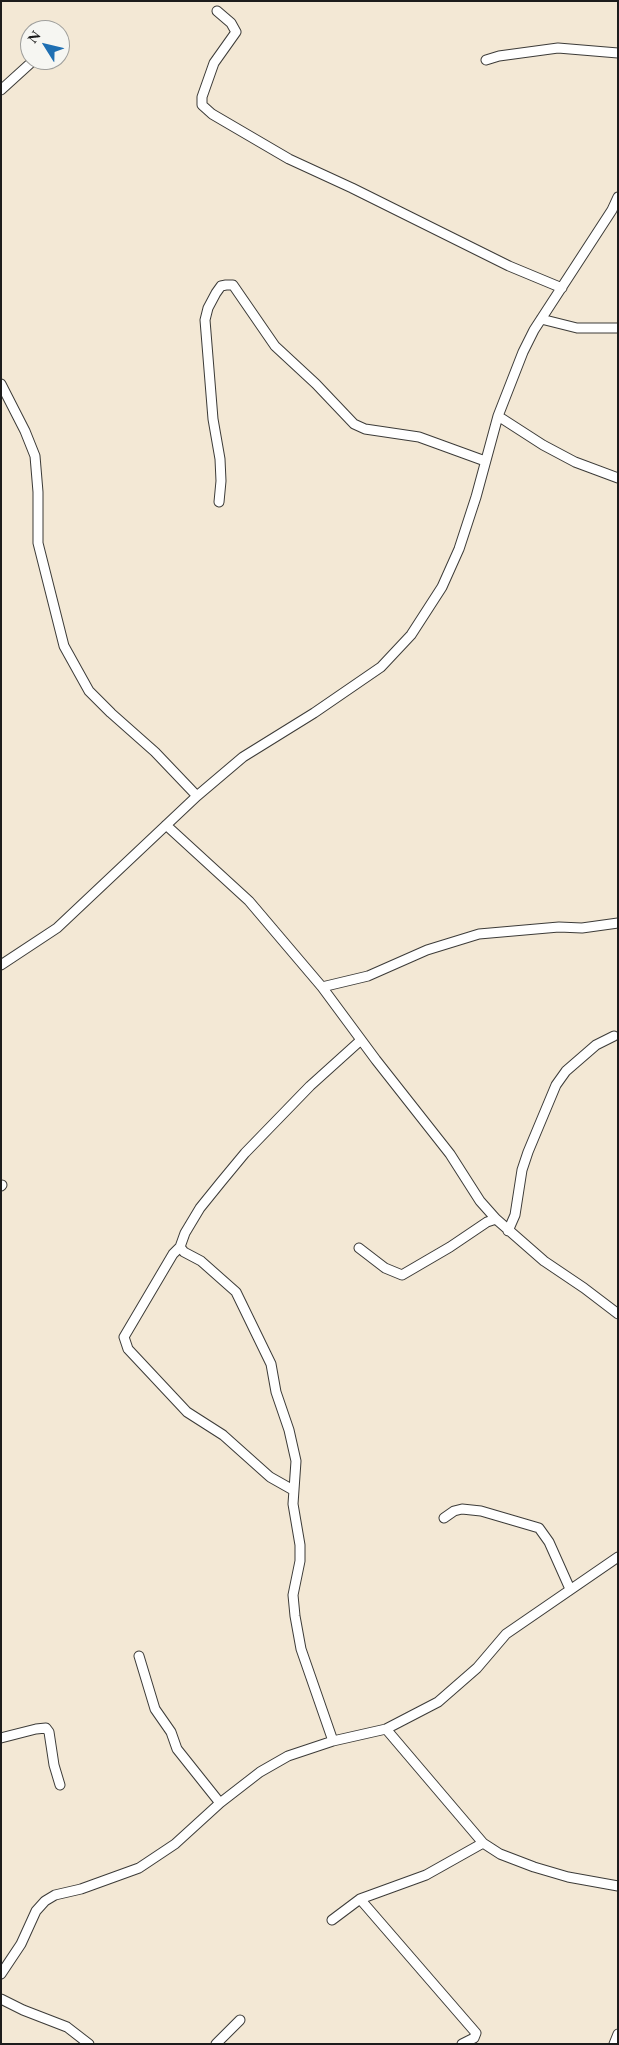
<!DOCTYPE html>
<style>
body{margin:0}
#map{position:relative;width:619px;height:2045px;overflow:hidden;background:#f3e8d5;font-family:"EB Garamond",serif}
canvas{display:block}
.frame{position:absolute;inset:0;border:2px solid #1c1c1c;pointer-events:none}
.north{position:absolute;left:20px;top:20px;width:50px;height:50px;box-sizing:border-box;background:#f6f6f2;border:1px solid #9f9f9c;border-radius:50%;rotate:306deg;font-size:14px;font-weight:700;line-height:20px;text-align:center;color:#1c1c1c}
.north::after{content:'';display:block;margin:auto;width:18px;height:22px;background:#1f6fb2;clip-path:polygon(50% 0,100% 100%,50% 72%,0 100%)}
</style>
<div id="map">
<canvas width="619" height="2045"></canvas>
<div class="frame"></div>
<div class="north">N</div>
</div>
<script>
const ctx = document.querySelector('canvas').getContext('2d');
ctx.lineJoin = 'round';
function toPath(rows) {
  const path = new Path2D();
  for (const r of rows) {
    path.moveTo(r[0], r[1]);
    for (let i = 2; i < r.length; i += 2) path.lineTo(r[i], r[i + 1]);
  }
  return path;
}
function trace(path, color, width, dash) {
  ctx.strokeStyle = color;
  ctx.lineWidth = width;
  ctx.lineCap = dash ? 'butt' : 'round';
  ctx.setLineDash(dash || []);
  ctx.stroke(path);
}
const minor = toPath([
 [217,11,231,23,236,32,214,63,202,97,202,105,212,114,289,159,352,188,509,266,562,288],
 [60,38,61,37],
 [486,60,499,56,558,48,618,53],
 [1,90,34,60],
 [541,319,577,328,618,328],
 [1,384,25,431,35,456,38,492,38,543,64,646,89,691,111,713,155,752,197,796],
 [498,416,543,445,575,462,618,478],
 [219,502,221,481,220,459,213,419,205,320,208,308,216,293,221,286,226,285,233,285,275,346,316,384,354,424,365,429,419,437,485,461],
 [166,825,249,901,322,987,376,1060,450,1154,480,1201,496,1219,544,1261,584,1288,618,1314],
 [1,965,57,928,197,796,243,757,314,713,381,667,411,635,442,587,459,549,476,497,498,416,523,352,534,330,612,210,618,197],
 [322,987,368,976,427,950,479,934,559,927,582,928,618,923],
 [1,1186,2,1185],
 [508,1231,515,1215,522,1170,528,1152,556,1085,566,1071,596,1045,614,1036],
 [180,1247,184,1252,201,1261,236,1292,271,1364,276,1392,289,1430,296,1461,293,1504,300,1545,300,1561,293,1595,295,1616,301,1649,333,1741],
 [359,1248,385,1268,402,1275,450,1247,487,1222,496,1219],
 [293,1490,270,1477,223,1435,187,1412,128,1349,124,1337,173,1254,180,1247,185,1233,200,1208,221,1182,245,1153,310,1086,361,1040],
 [444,1518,454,1511,462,1509,481,1511,539,1528,549,1542,570,1589],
 [139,1656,155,1709,171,1732,177,1749,220,1803],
 [386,1729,483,1843,500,1854,534,1867,568,1877,618,1886],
 [1,1738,36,1729,46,1728,49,1732,54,1765,60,1785],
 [360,1899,476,2033,474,2038,462,2044],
 [332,1920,360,1899,426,1875,483,1843],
 [1,1974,21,1944,36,1911,45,1901,55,1895,81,1889,139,1868,175,1844,220,1803,260,1772,288,1756,333,1741,386,1729,438,1702,477,1668,506,1634,618,1557],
 [1,1999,23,2010,67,2027,89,2044],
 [216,2044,240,2020],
 [614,2044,618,2034]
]);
trace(minor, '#3c3b38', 11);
trace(minor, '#fff', 9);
</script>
